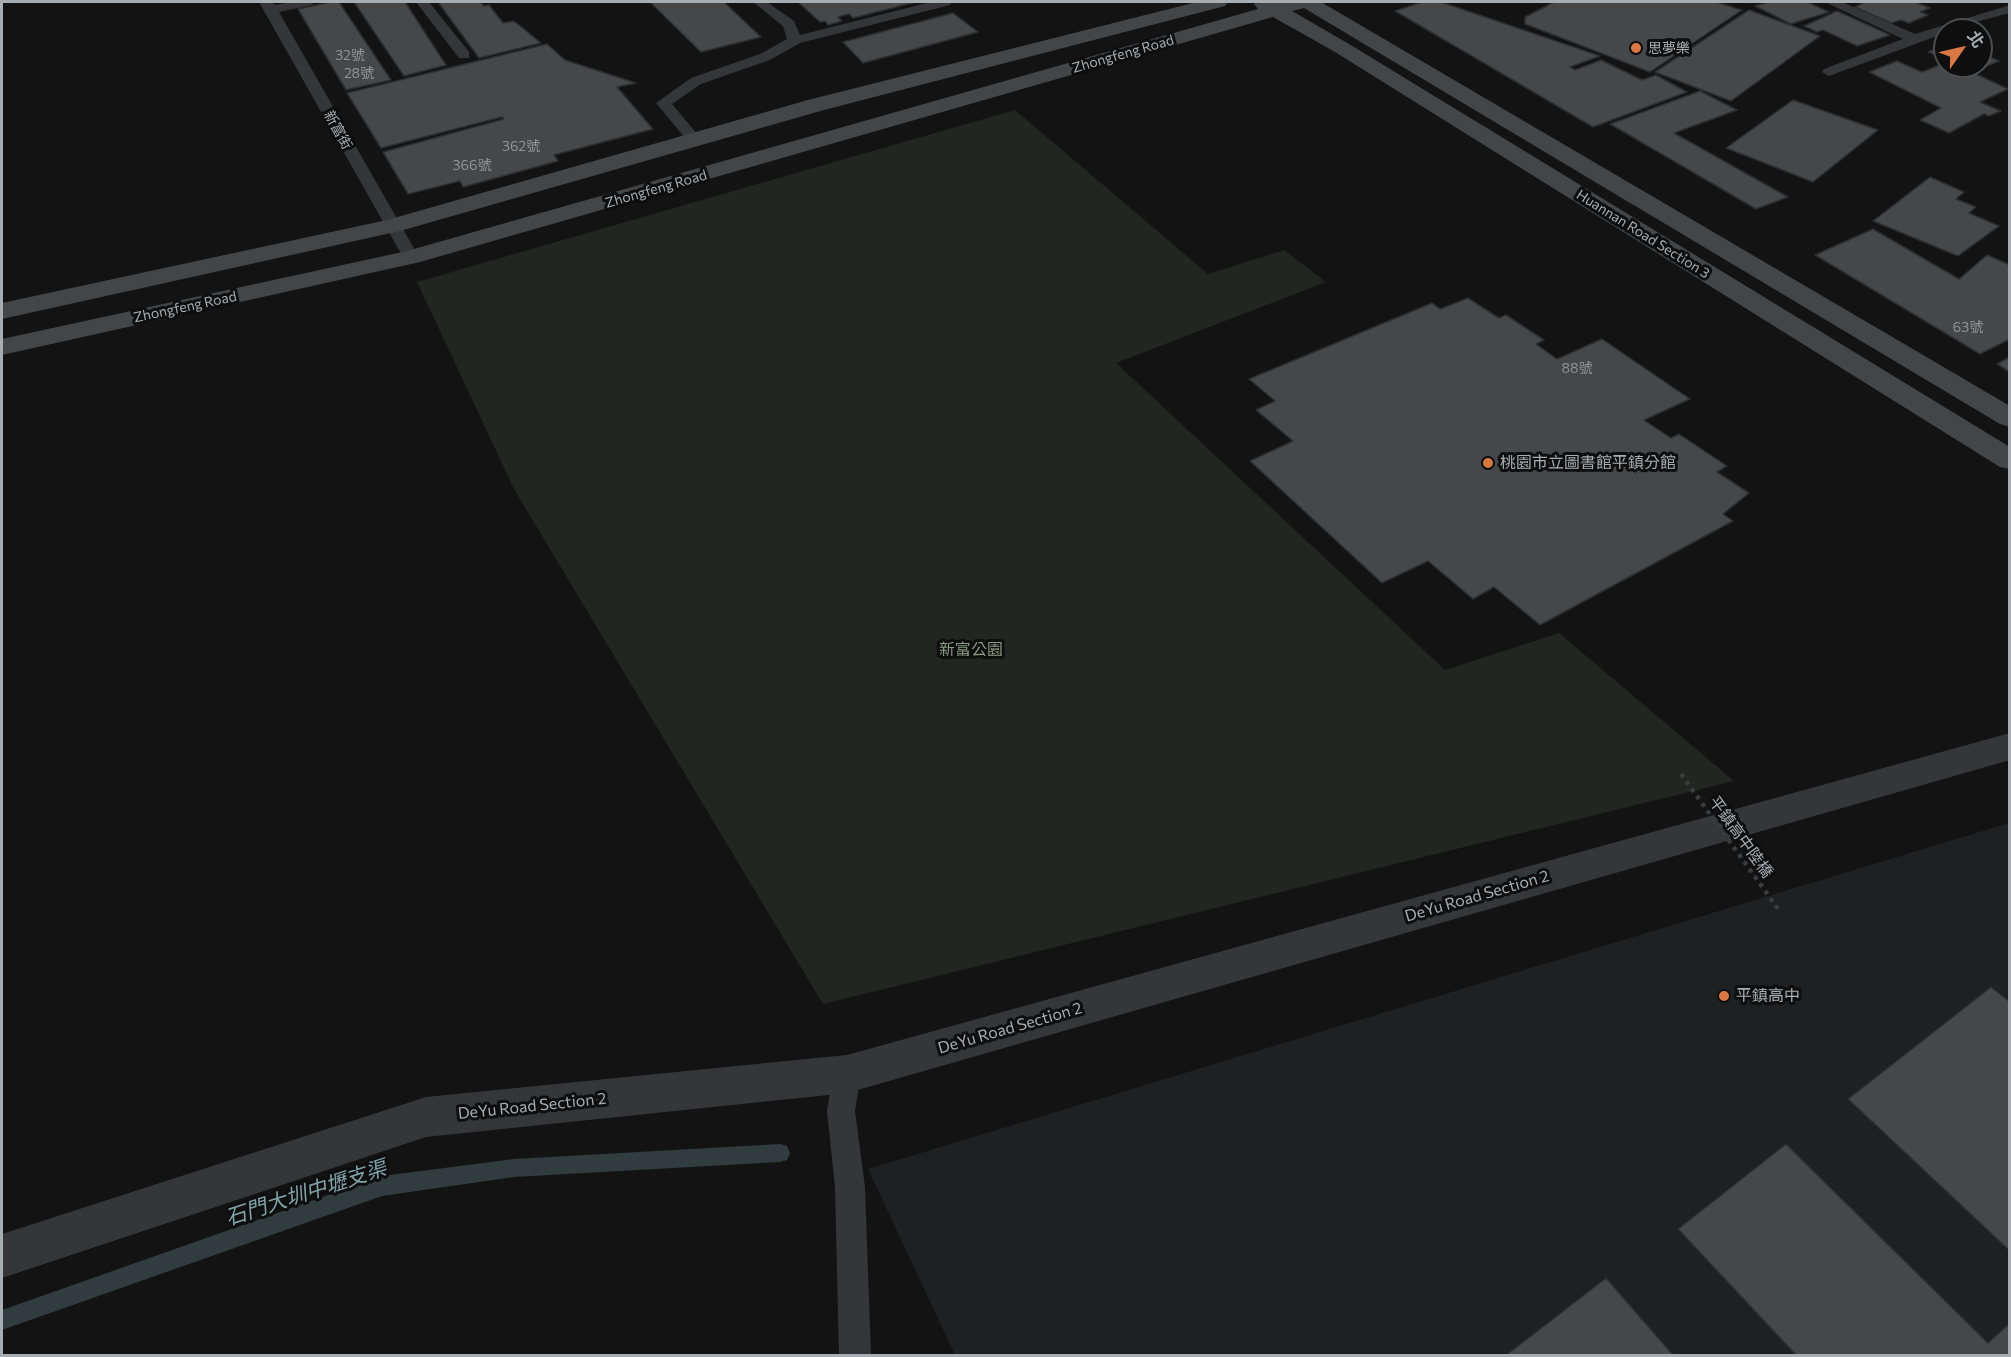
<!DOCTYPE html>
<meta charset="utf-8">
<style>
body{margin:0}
#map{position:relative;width:2011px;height:1357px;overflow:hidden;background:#131314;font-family:Commissioner,"Noto Sans TC",sans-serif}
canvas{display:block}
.frame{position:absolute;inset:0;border:3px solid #a6aeb3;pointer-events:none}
.north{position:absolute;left:1933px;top:18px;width:60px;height:60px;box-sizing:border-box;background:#0e0e0f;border:2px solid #4b4e51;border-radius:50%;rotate:56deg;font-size:16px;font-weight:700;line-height:24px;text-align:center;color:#a6aeb3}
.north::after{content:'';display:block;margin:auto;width:21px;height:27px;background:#da7845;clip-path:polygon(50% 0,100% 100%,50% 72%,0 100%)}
</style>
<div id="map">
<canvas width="2011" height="1357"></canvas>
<div class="frame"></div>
<div class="north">北</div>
</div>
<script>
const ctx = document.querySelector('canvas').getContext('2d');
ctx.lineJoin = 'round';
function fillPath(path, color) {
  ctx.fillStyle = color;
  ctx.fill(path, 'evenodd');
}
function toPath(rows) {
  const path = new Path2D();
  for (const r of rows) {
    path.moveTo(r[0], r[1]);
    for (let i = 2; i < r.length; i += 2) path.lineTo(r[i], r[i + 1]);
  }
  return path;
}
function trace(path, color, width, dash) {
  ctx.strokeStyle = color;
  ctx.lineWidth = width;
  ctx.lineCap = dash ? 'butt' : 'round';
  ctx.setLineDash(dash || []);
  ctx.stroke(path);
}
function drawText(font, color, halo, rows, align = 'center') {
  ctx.font = font + ' Commissioner,"Noto Sans TC",sans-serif';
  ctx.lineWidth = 6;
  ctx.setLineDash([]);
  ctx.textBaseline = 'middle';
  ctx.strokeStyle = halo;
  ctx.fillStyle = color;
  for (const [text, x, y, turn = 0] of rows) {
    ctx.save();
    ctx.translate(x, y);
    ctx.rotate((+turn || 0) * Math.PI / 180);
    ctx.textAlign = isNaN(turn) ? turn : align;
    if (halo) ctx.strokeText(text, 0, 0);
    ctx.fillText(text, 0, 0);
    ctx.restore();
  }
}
const built = toPath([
 [2009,823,2009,1355,955,1355,868,1169]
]);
const green = toPath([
 [1015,110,1208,274,1284,250,1326,282,1116,363,1445,670,1559,633,1734,781,823,1004,514,489,417,282]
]);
const stream = toPath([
 [780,1144,787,1146,790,1153,787,1160,780,1162,514,1177,382,1196,2,1330,2,1310,382,1176,514,1159,780,1144]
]);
const building = toPath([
 [331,2,339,2,391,80,346,90,298,9,331,2],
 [354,2,405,2,446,65,404,76,354,2],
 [438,2,480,2,484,6,489,5,503,23,514,21,541,43,479,58,438,2],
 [650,2,724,2,761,37,701,52,650,2],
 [798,2,916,2,853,18,849,14,838,17,842,21,828,25,825,21,820,22,798,2],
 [1422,2,1441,2,1600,56,1570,67,1575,70,1601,60,1642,80,1656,75,1687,92,1593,127,1395,11,1422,2],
 [1554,2,1716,2,1742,10,1650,72,1525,24,1525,17,1554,2],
 [1769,2,1807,2,1829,12,1791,24,1755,6,1769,2],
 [1865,2,1915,2,1930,8,1920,12,1928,15,1909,23,1901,20,1891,23,1855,7,1865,2],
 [1749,10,1820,36,1731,101,1655,72,1749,10],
 [1837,11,1890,35,1857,46,1823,30,1817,32,1804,26,1837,11],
 [953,13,978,32,863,63,843,42,953,13],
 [547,44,565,60,636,83,617,87,653,129,554,155,558,161,463,187,460,181,408,194,383,152,504,119,502,117,381,148,347,93,547,44],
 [1945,44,1945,59,1928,52,1945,44],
 [1981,53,1999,61,1972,72,2008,89,1980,102,2001,111,1989,116,1984,114,1949,133,1920,120,1941,108,1869,72,1897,61,1922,72,1945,63,1945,66,1981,66,1981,53],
 [1700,91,1737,110,1674,133,1788,197,1756,209,1610,124,1700,91],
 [1793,100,1878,130,1813,182,1726,148,1793,100],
 [1930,177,1964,192,1956,199,1976,207,1969,213,1999,226,1958,256,1873,221,1930,177],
 [1873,229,1959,279,1987,255,2010,265,2010,339,1980,354,1815,255,1873,229],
 [1468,298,1499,318,1506,315,1544,340,1536,344,1557,359,1602,339,1690,399,1644,420,1671,438,1679,434,1727,466,1717,472,1749,493,1723,514,1733,521,1540,625,1494,587,1473,599,1428,561,1382,583,1250,461,1293,441,1256,410,1275,401,1249,379,1432,303,1440,309,1468,298],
 [2010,357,2010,372,1997,364,2010,357],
 [1991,987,2010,1002,2010,1251,1848,1099,1991,987],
 [1786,1144,1988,1343,2010,1323,2010,1356,1797,1356,1678,1229,1786,1144],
 [1606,1278,1674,1356,1505,1356,1606,1278]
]);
const lane = toPath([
 [259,2,272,2,275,5,291,2,314,2,312,5,279,12,419,257,417,261,411,262,403,257,259,2],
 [416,2,429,2,469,52,469,58,459,58,416,2],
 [753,2,767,2,794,21,800,35,931,2,952,2,950,5,800,43,770,60,701,84,672,104,703,141,700,144,690,144,656,103,691,78,760,54,787,39,783,26,753,2],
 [1825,2,1842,2,1915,34,2010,5,2010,13,1945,30,1945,33,1829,76,1822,72,1824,69,1903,39,1825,2],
 [847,1061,857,1065,861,1074,855,1111,865,1187,871,1356,839,1356,835,1187,827,1111,833,1074,837,1065,847,1061]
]);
const street = toPath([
 [2010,733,2010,760,847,1093,426,1137,2,1278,2,1234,426,1097,847,1055,2010,733]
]);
const secondary = toPath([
 [1197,2,1228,2,1225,6,824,110,400,231,2,319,2,303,387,220,808,100,1197,2],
 [1256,2,1321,2,2010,406,2010,427,2000,424,1304,8,1292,11,1349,44,2010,447,2010,469,2000,467,1335,52,1273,17,420,262,2,355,2,339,407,251,1258,9,1254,4,1256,2]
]);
const pathBridge = toPath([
 [1681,774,1781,913]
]);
const markers = [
 [1636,48,6,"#da7845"],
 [1488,463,6,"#da7845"],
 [1724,996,6,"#da7845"]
];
const farPoinames = [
 ["思夢樂",1648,48]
];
const farStreetnames = [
 ["Zhongfeng Road",1123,54,-16],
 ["新富街",338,130,61],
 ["Zhongfeng Road",656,189,-16],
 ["Huannan Road Section 3",1643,234,32],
 ["Zhongfeng Road",185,307,-12]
];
const numberNames = [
 ["32號",350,55],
 ["28號",359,73],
 ["362號",521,146],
 ["366號",472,165],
 ["63號",1968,327],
 ["88號",1577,368]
];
const poiNames = [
 ["桃園市立圖書館平鎮分館",1500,463],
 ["平鎮高中",1736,996]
];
const parkNames = [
 ["新富公園",971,650]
];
const streetNames = [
 ["平鎮高中陸橋",1741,837,54],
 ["DeYu Road Section 2",1477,896,-16],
 ["DeYu Road Section 2",1010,1028,-16],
 ["DeYu Road Section 2",532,1106,-6]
];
const nearWaternames = [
 ["石門大圳中壢支渠",306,1193,-18]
];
fillPath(built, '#1f2021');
fillPath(green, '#212620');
fillPath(stream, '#303c3d');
fillPath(building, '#454749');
trace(building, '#2d2e30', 1.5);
fillPath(lane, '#343639');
fillPath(street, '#343639');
fillPath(secondary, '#434648');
trace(pathBridge, '#3a3d3f', 4.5, [4, 5]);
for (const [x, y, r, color] of markers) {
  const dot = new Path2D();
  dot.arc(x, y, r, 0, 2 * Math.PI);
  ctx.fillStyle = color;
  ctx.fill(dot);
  trace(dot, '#0e0e0f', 2);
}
drawText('14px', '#a6aeb3', '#0e0e0f', farPoinames, 'left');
drawText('14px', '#a6aeb3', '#0e0e0f', farStreetnames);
drawText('14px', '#8e9498', null, numberNames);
drawText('16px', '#a6aeb3', '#0e0e0f', poiNames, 'left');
drawText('16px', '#879c7f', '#0e0e0f', parkNames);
drawText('16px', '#a6aeb3', '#0e0e0f', streetNames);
drawText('italic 21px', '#81a4aa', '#0e0e0f', nearWaternames);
</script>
